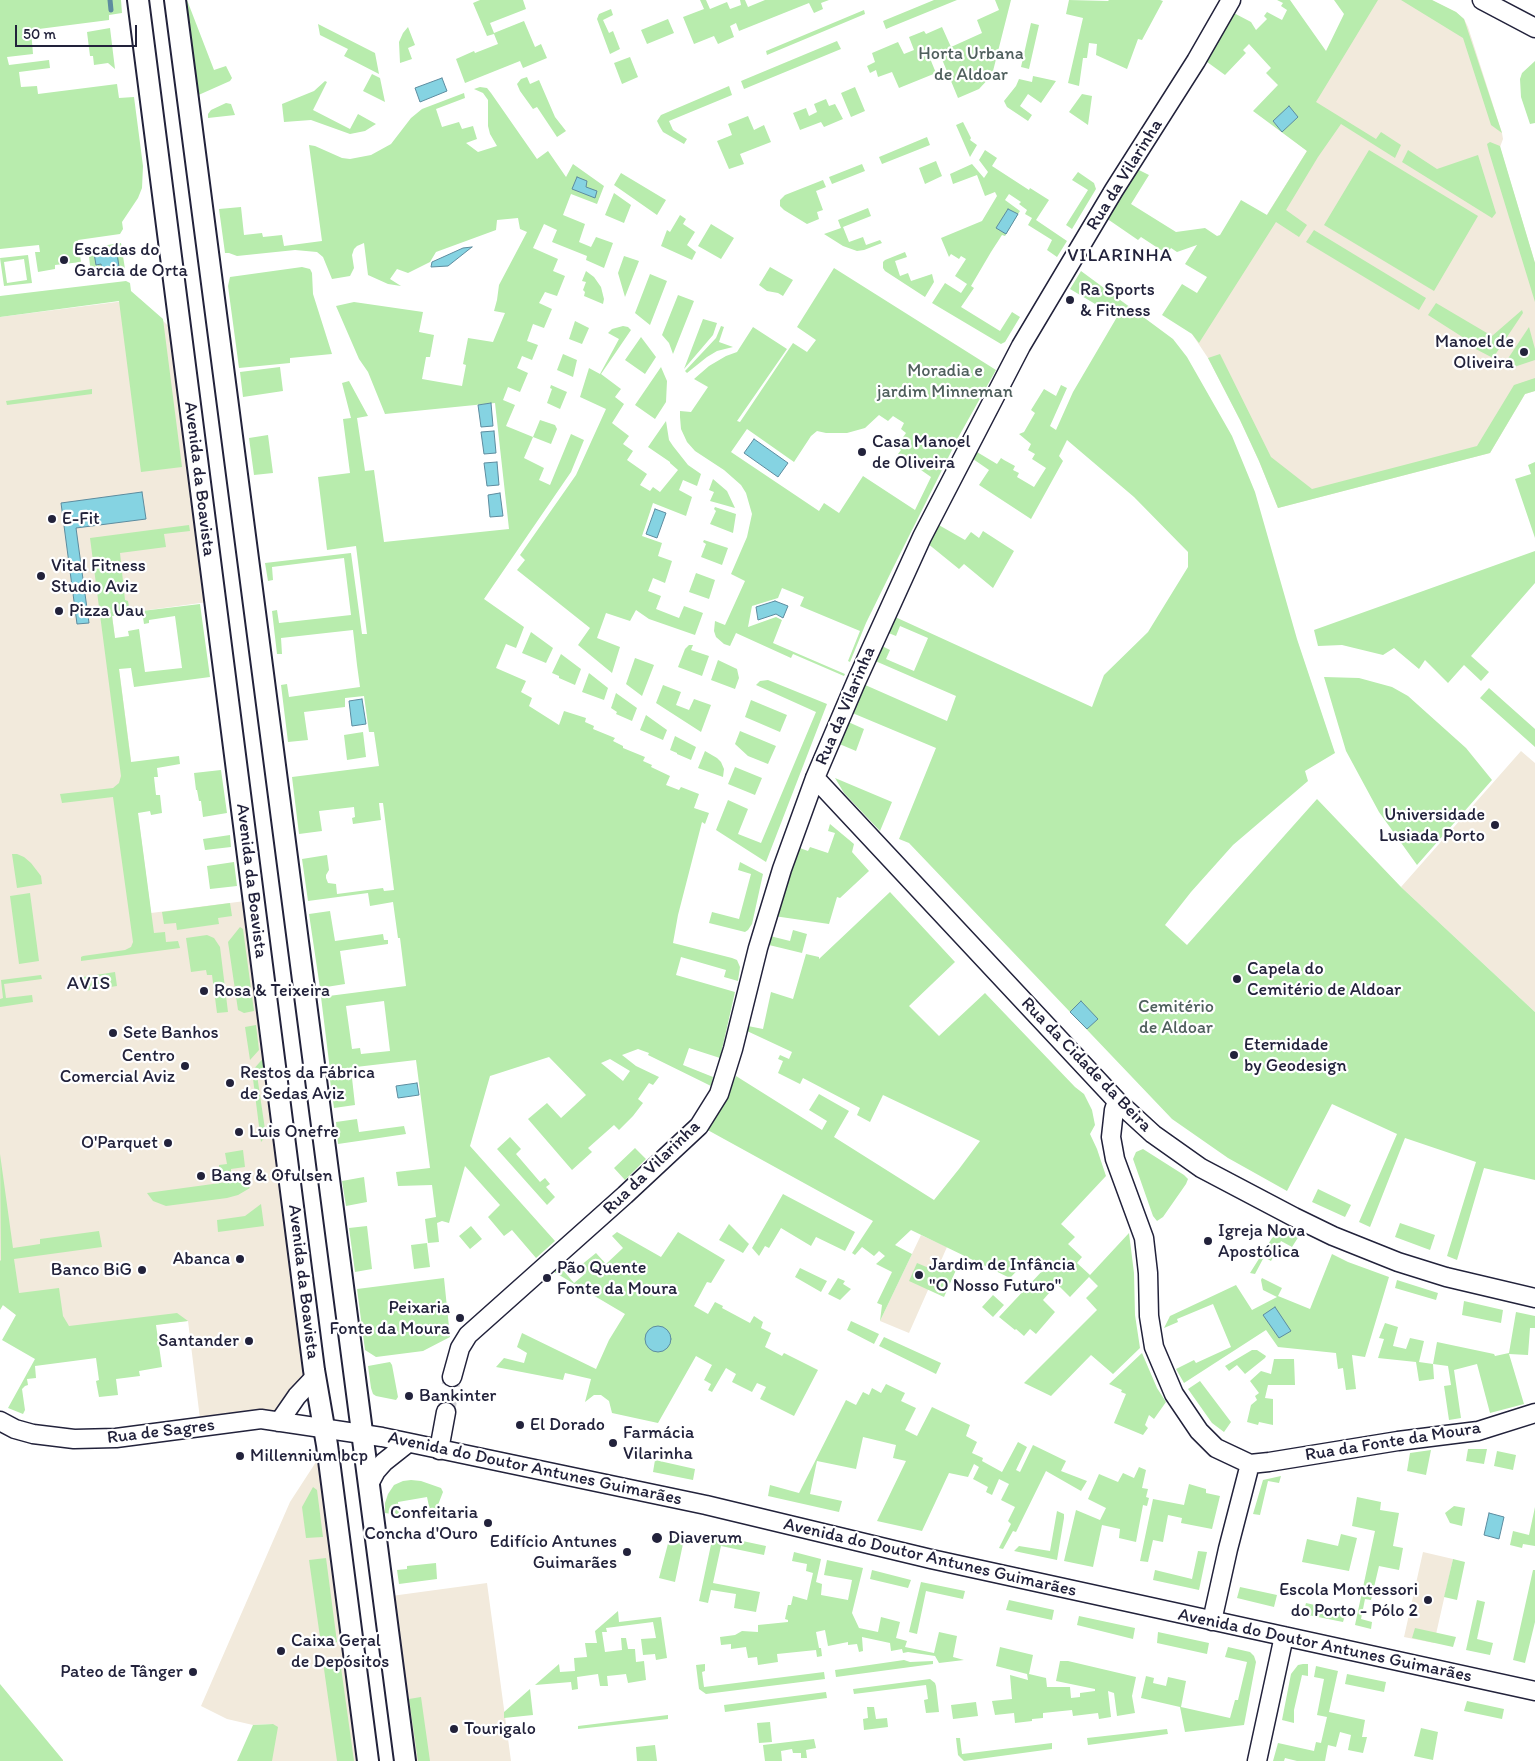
<!DOCTYPE html>
<meta charset="utf-8">
<style>
body{margin:0}
#map{position:relative;width:1535px;height:1761px;overflow:hidden;background:#fff;font-family:Itim,sans-serif}
canvas{display:block}
.scale{position:absolute;left:15px;top:25px;width:122px;height:22px;box-sizing:border-box;border:2px solid #22223b;border-top:0;padding-left:6px;font-size:15px;line-height:18px;white-space:nowrap;color:#22223b;-webkit-text-stroke:4px #fff;paint-order:stroke}
</style>
<div id="map">
<canvas width="1535" height="1761"></canvas>
<div class="scale">50 m</div>
</div>
<script>
const ctx = document.querySelector('canvas').getContext('2d');
ctx.lineJoin = 'round';
function fillPath(path, color) {
  ctx.fillStyle = color;
  ctx.fill(path, 'evenodd');
}
function toPath(rows) {
  const path = new Path2D();
  for (const r of rows) {
    if (r.length === 3) {
      path.moveTo(r[0] + r[2], r[1]);
      path.arc(r[0], r[1], r[2], 0, 2 * Math.PI);
      continue;
    }
    path.moveTo(r[0], r[1]);
    for (let i = 2; i < r.length; i += 2) path.lineTo(r[i], r[i + 1]);
  }
  return path;
}
function trace(path, color, width, dash) {
  ctx.strokeStyle = color;
  ctx.lineWidth = width;
  ctx.lineCap = dash ? 'butt' : 'round';
  ctx.setLineDash(dash || []);
  ctx.stroke(path);
}
function drawText(font, color, halo, rows, align = 'center') {
  ctx.font = font + ' Itim,sans-serif';
  ctx.lineWidth = 4.5;
  ctx.setLineDash([]);
  ctx.textBaseline = 'middle';
  ctx.strokeStyle = halo;
  ctx.fillStyle = color;
  for (const [text, x, y, turn = 0] of rows) {
    ctx.save();
    ctx.translate(x, y);
    ctx.rotate((+turn || 0) * Math.PI / 180);
    ctx.textAlign = isNaN(turn) ? turn : align;
    if (halo) ctx.strokeText(text, 0, 0);
    ctx.fillText(text, 0, 0);
    ctx.restore();
  }
}
const built = toPath([
 [1356,0,1432,0,1456,12,1464,19,1468,27,1502,133,1503,139,1500,147,1535,263,1535,391,1525,394,1490,453,1278,508,1259,461,1240,420,1208,358,1192,334,1307,151,1289,137],
 [140,299,181,338,215,601,112,615,151,913,253,900,315,1377,279,1422,201,1427,188,1321,47,1338,0,1303,0,317],
 [1521,751,1535,763,1535,1012,1401,887],
 [921,1235,947,1247,909,1333,880,1321],
 [327,1445,368,1761,266,1761,272,1724,253,1725,227,1719,201,1706,290,1502],
 [1423,1552,1453,1559,1434,1643,1404,1637],
 [487,1583,511,1761,405,1761,384,1597]
]);
const green = toPath([
 [0,0,121,0,122,13,109,15,109,20,31,30,33,54,7,57,9,65,49,60,50,68,19,72,21,87,37,86,38,94,117,84,119,98,134,97,143,166,142,188,138,198,122,222,123,229,120,234,78,240,81,262,55,265,55,269,38,272,35,252,40,252,39,245,0,249],
 [181,0,187,0,214,70,226,66,232,78,230,81,194,97],
 [480,0,523,0,526,9,490,23,494,33,524,21,535,47,541,44,547,58,523,68,520,61,465,83,456,59,474,51,475,53,498,44,494,34,487,36,473,3],
 [700,0,706,0,710,9,727,2,730,9,741,5,740,0,745,0,748,7,765,0,829,0,821,3,823,9,814,13,809,3,739,31,736,23,730,26,734,37,718,44,714,36,694,44,683,17,704,9],
 [934,0,957,0,886,29,883,21],
 [995,0,1011,0,992,75,979,89,958,98,939,52,929,56,936,73,899,88,892,72,878,77,876,70,870,73,867,66,875,62,872,53,898,42,904,54,914,50,909,37,924,31,926,34,942,27,951,47,982,33,977,20,999,10],
 [1069,0,1108,1,1109,0,1160,0,1163,1,1142,40,1138,39,1127,69,1096,55,1097,44,1089,43,1087,58,1083,58,1079,86,1068,83,1083,18,1066,14],
 [1277,0,1290,0,1326,51,1344,14,1334,0,1378,0,1316,102,1376,139,1381,132,1401,145,1395,158,1341,124,1318,157,1286,210,1307,225,1299,237,1276,222,1199,343,1192,334,1162,315,1182,284,1197,293,1207,277,1185,264,1197,245,1177,252,1171,248,1167,254,1141,237,1138,240,1106,218,1137,169,1149,175,1131,204,1176,232,1205,228,1217,236,1220,235,1241,200,1267,215,1307,151,1253,111,1278,85,1266,73,1271,68,1249,44,1243,50,1246,53,1225,75,1203,59,1230,11,1251,22,1256,30,1267,19,1264,16,1267,12,1282,20,1287,10,1281,6,1283,3],
 [1401,0,1432,0,1456,12,1464,19,1502,133,1491,125,1463,38],
 [611,9,613,15,603,20,609,33,613,31,620,49,610,54,597,19,599,14],
 [864,10,865,14,767,55,766,51],
 [668,19,674,33,647,44,641,30],
 [1031,23,1039,25,1029,69,1021,67],
 [318,24,375,53,379,74,344,56,348,49,320,35],
 [408,27,415,45,408,48,412,59,400,63,399,42,403,33],
 [110,28,115,69,108,63,94,65,93,56,90,56,87,32],
 [837,41,841,49,744,89,741,81],
 [630,57,638,77,622,84,614,63],
 [1535,61,1535,123,1530,124,1521,97,1520,79,1522,73],
 [372,74,380,78,385,102,363,91],
 [1033,76,1056,81,1041,103,1028,94,1020,106,1032,115,1028,121,1007,107,1004,101,1016,86,1019,79,1032,82],
 [527,77,530,84,539,80,555,117,566,131,557,137,537,107,533,109,520,91,517,84,521,79],
 [325,81,327,82,313,110,350,129,358,114,376,124,365,131,350,134,311,120,284,122,282,104,314,91],
 [729,86,732,95,669,121,673,130,687,139,684,144,663,132,660,127,657,121,661,115],
 [480,87,487,88,491,93,537,159,548,151,566,177,573,164,604,186,597,204,571,194,563,215,585,224,579,242,591,247,596,237,613,243,604,268,586,260,587,256,552,242,557,230,544,224,533,248,558,259,553,271,565,276,557,296,545,292,539,303,552,309,544,328,533,324,527,341,538,345,532,360,522,356,517,368,528,373,520,392,508,387,503,400,515,405,506,426,533,437,540,420,555,425,557,429,551,444,533,437,524,458,544,468,539,480,550,485,571,434,584,440,571,472,484,599,524,627,516,648,506,644,496,668,526,681,521,692,532,698,529,706,559,725,564,711,586,718,585,722,594,726,593,729,615,738,613,741,623,746,623,748,645,757,643,761,652,765,651,767,670,776,666,785,679,790,681,787,699,794,694,808,709,813,705,824,702,822,678,915,673,943,732,958,737,960,740,967,738,981,724,977,726,970,681,957,676,975,735,992,720,1058,689,1048,683,1065,713,1077,711,1086,648,1055,649,1053,638,1049,622,1055,636,1066,659,1077,653,1085,649,1083,638,1099,643,1103,633,1116,619,1130,614,1125,588,1148,592,1152,572,1170,528,1119,547,1103,561,1118,586,1095,549,1057,490,1076,470,1146,555,1241,536,1258,512,1230,504,1236,488,1217,500,1205,465,1166,449,1223,442,1221,437,1223,439,1242,428,1243,425,1219,436,1217,432,1185,398,1186,396,1172,430,1168,416,1060,330,1070,321,997,406,986,400,938,398,938,393,902,370,906,368,893,308,901,302,859,327,855,329,870,326,875,326,878,328,883,336,884,337,894,383,888,384,891,394,890,383,803,379,803,381,820,353,824,352,818,355,817,354,807,319,811,322,831,299,834,292,777,379,766,374,732,369,732,364,696,345,698,345,707,304,712,308,740,288,742,281,685,287,684,289,697,360,687,357,665,353,630,281,638,282,654,277,654,272,611,277,610,279,623,351,615,344,558,272,567,273,580,268,581,265,563,351,553,362,634,367,634,356,546,327,550,318,477,350,473,343,419,351,418,342,383,349,381,368,416,357,418,365,471,374,470,384,542,509,529,495,403,385,414,368,372,359,359,336,306,354,302,423,312,419,332,434,335,430,357,426,357,422,379,462,386,466,365,463,364,468,338,493,342,505,313,494,311,497,300,499,285,527,232,520,229,518,218,497,220,496,230,436,252,430,262,408,273,397,269,390,279,401,286,388,284,368,275,364,243,357,246,354,249,352,255,354,268,350,276,332,279,323,257,317,252,295,250,237,256,229,253,225,253,219,209,241,207,244,235,262,233,263,237,282,235,284,246,322,241,309,145,315,146,342,158,350,159,371,155,391,144,411,118,422,109,464,93,465,98,436,109,442,127,459,122,462,129,473,126,477,139,466,143,478,152,497,146,490,134,488,126,488,100,483,93,474,89],
 [384,1001,390,1051,361,1054,360,1048,352,1049,346,1006],
 [610,1059,630,1071,623,1081,601,1063],
 [855,87,865,111,851,117,841,93],
 [1082,94,1092,96,1088,125,1069,112],
 [826,99,829,106,835,104,843,119,824,127,821,122,800,130,793,113,806,108,809,116,817,112,814,104],
 [226,103,231,104,235,115,208,118,208,114,211,110],
 [748,116,754,130,764,125,771,142,740,154,744,164,729,169,717,141,732,135,728,124],
 [963,122,971,138,970,140,977,145,970,157,956,125],
 [927,137,930,145,882,164,879,157],
 [1490,142,1500,146,1535,263,1535,302,1489,152,1487,144],
 [985,150,997,158,992,166,1029,190,1030,188,1049,200,1036,220,1067,241,1057,257,1047,250,1052,240,1028,225,1032,218,1025,214,1027,210,1019,204,1021,202,1009,194,1005,200,1020,211,1005,236,1002,235,991,252,971,286,974,288,961,307,1000,331,1012,312,1020,317,1005,342,1001,344,932,303,945,283,961,293,967,284,955,276,966,259,961,256,959,259,951,254,949,257,941,238,982,221,997,196,995,192,985,196,977,175,953,184,950,174,972,164,984,178,988,172,979,160],
 [1369,150,1478,216,1434,291,1324,225],
 [1408,150,1437,169,1478,155,1496,213,1492,218,1402,162],
 [936,161,942,176,925,184,919,168],
 [862,164,865,171,832,184,829,177],
 [1078,172,1094,183,1096,189,1072,229,1066,225,1088,190,1072,180],
 [621,173,666,200,657,215,614,185],
 [823,180,826,187,816,191,823,210,817,212,819,219,807,224,784,210,780,206,780,200,785,195],
 [614,193,631,205,624,223,605,215],
 [868,208,871,216,843,227,849,242,863,237,866,245,880,240,882,243,864,250,857,251,843,246,824,234,841,228,838,220],
 [680,215,686,219,683,224,695,232,687,245,696,252,692,260,661,246,667,230,670,232],
 [711,224,734,238,721,259,698,246],
 [1314,230,1426,298,1419,310,1306,242],
 [121,243,125,269,91,274,88,248],
 [905,252,907,257,895,261,900,276,908,273,911,281,932,274,934,282,925,297,885,271,883,268,883,262,885,260],
 [28,255,32,283,4,286,0,258],
 [24,259,27,280,7,283,4,262],
 [624,256,639,261,625,297,618,273],
 [302,267,310,269,312,273,313,294,332,354,290,358,290,363,239,368,228,286,230,277],
 [770,267,793,280,783,296,778,293,767,291,759,285],
 [834,268,996,370,959,436,893,568,866,623,850,662,848,661,860,631,800,606,804,597,782,588,778,598,752,606,748,627,776,617,782,620,773,643,845,674,844,676,793,654,791,658,736,633,730,646,724,644,716,637,714,631,715,621,725,625,745,581,731,574,747,537,752,514,746,493,741,485,724,470,695,451,687,442,681,429,680,417,680,411,691,412,708,387,694,379,709,366,726,356,737,352,753,327,787,349,737,421,740,422,793,343,807,352,816,340,797,327],
 [879,415,888,421,893,416,904,423,901,429,906,433,897,446,901,450,898,454,931,477,915,510,863,476,839,513,824,503,819,511,731,452,747,429,794,462,811,436,817,431,826,433,847,433,865,428],
 [586,271,594,277,601,287,604,299,603,304,584,296,585,292,583,290,586,282,582,281],
 [1081,271,1173,339,1187,357,1232,436,1255,492,1297,639,1335,753,1305,771,1308,781,1233,845,1191,892,1165,925,1187,945,1317,799,1401,887,1535,1012,1535,1180,1484,1168,1457,1260,1447,1256,1476,1162,1405,1138,1370,1227,1359,1222,1397,1134,1332,1104,1287,1191,1228,1158,1172,1119,909,843,899,839,936,748,850,712,863,684,947,721,956,696,873,660,880,645,890,650,886,659,914,671,928,638,900,626,896,636,886,632,893,616,1092,707,1104,675,1148,632,1188,567,1188,552,1134,497,1067,440,1059,456,1063,461,1031,519,979,485,989,470,973,459,977,452,997,464,1001,458,1004,460,1015,466,1013,470,1019,473,1017,477,1034,487,1046,468,1032,459,1035,454,1028,450,1031,444,1019,434,1024,432,1035,413,1031,410,1044,389,1056,396,1061,385,1067,388,1050,426,1056,430,1073,392,1117,317,1070,289],
 [650,274,667,281,650,325,635,313],
 [126,281,130,283,131,291,163,319,182,467,141,472,119,301,0,317,0,296],
 [678,295,694,301,673,354,669,343,662,335],
 [1436,303,1492,336,1522,310,1523,313,1493,358,1466,344,1464,338,1428,315],
 [703,319,717,323,713,335,684,369],
 [575,321,589,328,582,344,569,339],
 [623,326,628,327,631,330,601,374,621,389,615,397,624,404,612,423,629,436,623,444,633,451,627,460,647,474,640,485,650,491,653,487,660,492,678,470,670,463,670,462,648,447,666,421,669,440,673,446,688,465,701,474,697,486,683,480,679,490,692,497,686,516,653,503,642,536,662,543,658,556,672,561,665,583,653,578,648,591,661,596,656,609,679,618,684,606,703,613,695,635,649,619,636,610,630,621,606,613,597,638,620,647,612,673,578,645,590,628,517,570,525,560,520,555,576,475,606,409,580,397,589,368,600,374,619,339,608,333,612,329],
 [721,326,724,327,719,342,733,347,717,351,707,357,687,373,685,371,716,338],
 [1529,327,1535,349,1535,360,1508,369,1503,366],
 [641,337,656,357,645,374,625,360],
 [563,354,577,360,573,377,557,370],
 [1220,354,1271,457,1312,489,1477,446,1514,385,1535,378,1535,391,1525,394,1490,453,1278,508,1259,461,1240,420,1208,358],
 [280,367,283,391,243,397,240,372],
 [661,367,667,381,666,402,655,419,635,405],
 [551,385,567,392,560,409,547,403,552,389,550,388],
 [92,389,92,394,7,405,6,401],
 [268,435,273,473,254,475,249,438],
 [1535,462,1535,538,1515,479,1531,474,1528,465],
 [713,479,727,491,735,508,710,501,714,492,709,490],
 [715,507,736,514,733,533,710,524,716,511,714,509],
 [937,524,965,540,971,532,979,538,983,531,1014,551,993,588,964,564,959,569,927,543],
 [189,525,190,531,164,534,166,547,120,553,125,600,128,601,130,613,112,616,115,638,129,636,128,631,139,629,145,672,182,668,175,616,149,620,149,623,144,624,142,611,200,604,210,677,134,687,131,668,119,669,131,762,179,756,180,764,157,768,158,777,154,777,156,795,160,795,162,813,151,815,150,811,138,813,154,933,165,932,166,942,178,941,180,948,81,961,81,957,83,956,125,950,131,947,133,942,113,797,62,803,60,794,113,788,119,783,121,776,90,538],
 [704,540,728,548,722,565,701,557,706,544,703,542],
 [1535,551,1535,583,1471,656,1489,672,1481,681,1464,665,1448,683,1425,660,1419,669,1394,648,1383,655,1342,645,1318,646,1314,630],
 [696,573,715,580,709,599,689,592],
 [531,632,553,648,546,663,522,653],
 [689,645,693,645,691,650,709,656,702,676,678,667,685,649],
 [561,654,581,669,575,685,559,678,559,676,552,673],
 [635,658,654,665,642,696,626,684],
 [718,660,737,669,739,678,735,689,711,680],
 [589,673,608,688,604,700,582,692],
 [1324,677,1359,678,1392,687,1408,696,1466,748,1492,780,1417,865,1379,812,1346,751],
 [768,680,827,704,766,862,716,830,728,800,748,809,738,834,761,843,816,712,756,685,760,681],
 [663,685,681,692,676,705,689,710,694,699,711,705,701,732,656,703],
 [1489,688,1535,729,1535,747,1480,698],
 [616,693,637,708,632,721,616,714,617,712,611,708],
 [751,700,787,715,780,732,745,717],
 [646,715,667,730,663,740,640,730],
 [846,721,864,729,856,751,837,743],
 [740,731,776,746,768,764,748,756,735,744],
 [363,732,366,757,347,760,344,735],
 [675,736,696,747,691,760,677,754,677,753,670,750],
 [705,751,717,758,721,762,724,769,723,777,698,768],
 [735,767,762,778,755,795,728,784],
 [221,770,227,813,203,817,201,801,199,801,197,790,196,790,194,773],
 [835,778,892,802,880,831,844,793],
 [830,824,854,844,852,852,869,871,840,898,837,897,829,924,774,916,797,847,808,851,810,847,828,853,835,833,828,831],
 [230,835,231,847,205,850,203,839],
 [12,854,17,854,24,857,31,863,41,876,42,884,17,888],
 [234,862,237,886,210,889,207,866],
 [740,862,763,874,752,924,748,930,745,932,709,923,712,912,739,919,751,874,738,870],
 [890,892,955,962,909,1006,939,1036,985,993,1075,1087,1084,1094,1092,1110,1095,1125,1090,1134,1097,1149,1106,1176,1061,1224,1075,1237,1068,1244,1082,1257,1077,1263,1090,1275,1129,1233,1134,1273,1135,1315,1140,1348,1113,1374,1091,1355,1051,1396,1024,1383,1097,1310,1086,1298,1098,1286,1089,1277,1070,1297,1057,1284,1043,1300,1055,1312,1036,1334,1030,1329,1024,1336,1016,1329,1015,1330,999,1317,1043,1270,1030,1257,1010,1278,911,1230,895,1245,912,1254,880,1321,882,1305,877,1303,892,1272,876,1264,885,1256,879,1251,874,1256,862,1247,855,1255,852,1253,873,1221,704,1128,725,1100,736,1076,822,1130,827,1121,809,1110,819,1094,849,1111,834,1137,934,1200,959,1169,980,1141,883,1095,870,1122,857,1115,860,1108,803,1078,800,1084,778,1073,783,1061,778,1059,780,1055,789,1059,792,1052,747,1031,748,1026,763,1029,771,992,793,999,806,954,819,957,819,959],
 [30,893,39,961,19,964,10,896],
 [230,903,232,916,218,918,219,924,177,930,176,923,164,924,162,912],
 [330,911,335,941,383,934,384,940,388,940,388,944,340,951,345,984,320,988,309,914],
 [240,927,243,929,254,1011,244,1013,238,1010,228,942],
 [793,930,807,934,802,953,769,945,770,936,790,941],
 [207,935,214,938,220,947,228,1012,217,1013,212,975,207,975,206,970,191,972,186,938],
 [115,972,117,986,84,991,83,977],
 [41,975,42,979,4,984,6,998,32,995,33,1002,0,1007,0,999,3,998,1,980],
 [256,1025,259,1050,250,1060,245,1027],
 [266,1055,267,1065,257,1075,266,1136,261,1142,252,1071],
 [352,1078,355,1105,334,1108,330,1080],
 [357,1119,359,1132,404,1126,406,1134,338,1144,336,1122],
 [510,1137,521,1149,516,1154,540,1182,545,1178,550,1184,546,1187,555,1197,547,1205,497,1149],
 [635,1148,646,1159,625,1180,614,1168],
 [1143,1149,1184,1175,1188,1179,1186,1184,1163,1217,1157,1221,1153,1216,1133,1159,1136,1152],
 [243,1150,245,1167,231,1169,231,1174,220,1175,219,1165,227,1164,225,1153],
 [0,1154,13,1248,40,1244,40,1239,99,1231,102,1247,14,1259,19,1293,59,1288,63,1316,69,1326,177,1313,188,1321,156,1325,162,1367,139,1371,140,1376,116,1379,118,1395,99,1397,96,1381,99,1380,96,1358,35,1366,36,1378,27,1379,28,1385,25,1386,22,1389,25,1410,23,1414,8,1408,35,1359,2,1340,16,1315,3,1305,0,1310,0,1261,1,1260],
 [364,1177,367,1202,346,1206,342,1181],
 [242,1180,250,1188,238,1195,227,1198,166,1206,153,1201,147,1193],
 [1318,1189,1351,1205,1345,1217,1312,1202],
 [783,1194,855,1232,845,1251,816,1237,811,1246,781,1228,769,1248,765,1246,759,1256,752,1248],
 [261,1204,264,1226,218,1232,217,1220,245,1216],
 [1400,1223,1435,1235,1430,1250,1395,1237],
 [729,1224,749,1244,743,1253,719,1240],
 [367,1226,372,1269,355,1272,349,1228],
 [471,1226,482,1239,470,1249,459,1236],
 [1281,1231,1289,1231,1299,1236,1292,1247,1281,1241,1271,1261,1264,1257,1255,1274,1250,1273,1272,1238],
 [617,1232,661,1257,678,1232,725,1260,711,1283,707,1282,694,1306,708,1314,715,1302,723,1306,722,1308,750,1323,754,1316,763,1322,761,1328,771,1333,765,1347,782,1356,784,1353,818,1370,794,1416,760,1399,766,1387,757,1383,752,1392,732,1382,736,1374,726,1368,712,1392,708,1390,711,1384,704,1380,712,1365,696,1356,658,1423,612,1413,609,1401,601,1395,594,1395,585,1402,591,1379,565,1373,563,1380,496,1367,504,1358,524,1363,527,1353,517,1347,522,1333,596,1369,609,1340,625,1314,549,1269,557,1263,574,1283,586,1273,580,1266,596,1253,606,1264,623,1248,612,1236],
 [427,1243,430,1267,414,1269,411,1245],
 [1332,1254,1348,1262,1389,1277,1365,1357,1352,1355,1356,1389,1346,1390,1343,1368,1338,1369,1336,1353,1278,1347,1266,1330,1184,1383,1176,1369,1194,1360,1196,1363,1231,1347,1213,1304,1177,1319,1178,1322,1164,1328,1170,1316,1236,1285,1252,1310,1277,1297,1263,1290,1261,1280,1262,1278,1282,1288,1278,1296,1310,1309],
 [940,1262,956,1270,944,1297,909,1281,917,1263,936,1271],
 [800,1268,827,1281,821,1292,795,1277],
 [444,1278,450,1337,423,1351,376,1357,365,1350,357,1289],
 [838,1278,845,1281,843,1284,851,1289,840,1300,828,1294],
 [1397,1280,1438,1293,1436,1300,1395,1288],
 [993,1295,1004,1305,993,1317,982,1307],
 [1464,1301,1503,1310,1501,1323,1462,1315],
 [1516,1312,1535,1316,1535,1328,1530,1328,1528,1355,1509,1354,1524,1404,1490,1413,1477,1364,1454,1370,1461,1418,1449,1420,1444,1386,1451,1385,1448,1366,1433,1364,1434,1379,1419,1381,1416,1362,1378,1358,1384,1339,1379,1338,1385,1323,1398,1327,1393,1346,1406,1349,1410,1338,1424,1341,1419,1362,1433,1364,1437,1342,1494,1354,1495,1356,1509,1353],
 [851,1321,879,1334,874,1344,847,1330],
 [884,1337,941,1363,936,1374,879,1346],
 [1252,1350,1257,1350,1266,1356,1265,1358,1245,1374,1237,1365,1229,1371,1225,1366],
 [1142,1353,1157,1388,1166,1402,1154,1419,1149,1415,1145,1425,1148,1428,1143,1435,1114,1423,1126,1394,1121,1392,1122,1390,1109,1384],
 [1274,1359,1294,1359,1295,1385,1268,1385,1265,1398,1273,1399,1273,1425,1259,1422,1258,1425,1247,1422,1251,1405,1257,1400,1255,1396,1259,1393,1250,1381,1261,1371,1271,1374],
 [390,1362,392,1365,398,1397,396,1400,376,1396,373,1394,371,1388,368,1366],
 [1200,1381,1231,1422,1224,1432,1212,1423,1188,1389],
 [886,1384,905,1393,901,1401,916,1408,905,1430,917,1436,932,1407,970,1425,966,1436,977,1442,972,1453,983,1458,982,1461,1002,1472,1018,1442,1027,1447,1016,1470,1020,1472,1033,1445,1066,1461,1061,1471,1087,1481,1081,1491,1046,1471,1016,1532,1013,1531,1003,1549,999,1548,1011,1524,1008,1521,1015,1507,1001,1500,1009,1484,999,1479,992,1495,986,1492,988,1487,973,1479,979,1467,974,1464,968,1477,949,1473,922,1531,877,1521,906,1461,893,1458,896,1445,863,1437,856,1469,817,1461,810,1494,842,1501,839,1512,768,1496,770,1485,799,1493,846,1400,856,1405,863,1392,869,1395,872,1388,881,1393],
 [1468,1449,1487,1449,1484,1464,1466,1461],
 [1431,1450,1426,1475,1407,1471,1410,1453],
 [1497,1451,1516,1455,1513,1470,1494,1466],
 [655,1460,695,1469,693,1480,653,1472],
 [1139,1467,1146,1470,1142,1488,1148,1489,1146,1497,1149,1498,1147,1506,1143,1505,1136,1542,1119,1538,1120,1529,1102,1525,1093,1567,1064,1561,1076,1510,1100,1520,1106,1508,1088,1499,1099,1474,1118,1482,1123,1473,1134,1478],
 [1281,1476,1279,1483,1268,1481,1260,1515,1253,1514,1263,1480],
 [411,1480,421,1481,441,1488,443,1492,436,1510,430,1511,427,1497,398,1502,399,1515,385,1513,385,1503,388,1494,394,1485,403,1481],
 [1189,1484,1206,1489,1206,1493,1220,1496,1212,1529,1181,1523,1182,1518,1168,1515,1163,1542,1153,1540,1148,1562,1140,1561,1153,1499,1184,1505],
 [313,1487,317,1490,323,1537,306,1538,302,1507],
 [1357,1497,1381,1502,1380,1510,1399,1513,1393,1546,1403,1548,1399,1570,1379,1566,1371,1600,1365,1599,1361,1619,1372,1622,1371,1629,1355,1625,1375,1531,1352,1526],
 [1454,1506,1465,1508,1462,1526,1450,1523,1445,1513],
 [1535,1507,1535,1546,1523,1544,1522,1548,1510,1545,1513,1531,1529,1535],
 [1057,1511,1064,1514,1064,1518,1057,1560,1014,1551,1019,1546,1050,1551],
 [1341,1534,1357,1538,1349,1571,1302,1562,1307,1539,1338,1546],
 [670,1536,684,1539,675,1582,659,1578],
 [719,1536,766,1546,764,1555,721,1546,713,1583,760,1592,756,1612,734,1608,736,1594,711,1590,708,1603,699,1601,712,1540],
 [1198,1551,1207,1552,1199,1590,1153,1580,1155,1570,1192,1579],
 [794,1552,821,1559,816,1582,822,1584,821,1595,848,1600,852,1580,824,1575,827,1560,863,1568,852,1613,859,1628,878,1632,881,1617,900,1622,896,1638,907,1641,905,1647,934,1653,939,1632,957,1636,953,1657,964,1660,939,1663,935,1656,908,1652,903,1653,902,1649,891,1651,890,1643,862,1637,863,1651,859,1652,857,1644,848,1645,848,1642,828,1646,825,1630,816,1632,819,1648,821,1648,822,1656,817,1657,816,1650,777,1654,778,1662,758,1665,757,1657,748,1658,746,1647,731,1649,731,1644,721,1645,720,1637,735,1635,742,1631,758,1632,758,1625,788,1622,788,1620,785,1619,788,1605,791,1605,793,1596,807,1600,813,1573,806,1571,807,1564,792,1561],
 [326,1558,337,1642,321,1644,309,1560],
 [1453,1559,1465,1562,1457,1600,1444,1597],
 [436,1563,437,1579,399,1584,397,1570,407,1569,407,1566],
 [872,1570,911,1580,908,1588,870,1579],
 [1533,1570,1535,1570,1535,1622,1525,1663,1513,1660],
 [921,1582,965,1591,963,1599,926,1591,917,1634,909,1632],
 [1240,1587,1277,1595,1274,1607,1237,1598],
 [1009,1600,1054,1610,1052,1620,1006,1610],
 [1477,1600,1485,1602,1477,1639,1493,1643,1490,1655,1466,1650],
 [1306,1603,1346,1612,1343,1622,1303,1614],
 [618,1611,619,1622,661,1617,667,1658,656,1660,655,1654,643,1655,641,1639,656,1638,653,1622,606,1628,607,1632,602,1632,605,1652,622,1650,621,1638,626,1638,628,1649,635,1649,636,1662,644,1661,646,1680,628,1683,626,1674,617,1675,607,1676,608,1686,600,1686,598,1674,577,1677,578,1689,572,1690,571,1682,535,1685,559,1664,560,1672,575,1671,574,1658,587,1657,585,1643,597,1643,595,1631],
 [1079,1616,1135,1628,1133,1639,1077,1625],
 [1415,1628,1456,1637,1453,1647,1412,1638],
 [1158,1632,1209,1643,1207,1654,1157,1643],
 [1000,1647,1033,1655,1029,1674,1046,1678,1047,1687,1070,1687,1071,1698,1080,1697,1080,1693,1095,1691,1095,1689,1056,1681,1060,1661,1068,1661,1136,1677,1132,1696,1135,1713,1117,1716,1114,1693,1108,1691,1111,1717,1099,1719,1098,1713,1073,1716,1072,1710,1043,1713,1043,1718,1032,1719,1032,1721,1015,1723,1014,1713,995,1715,992,1701,1012,1699,1010,1675,1028,1680,1027,1674,996,1666],
 [1228,1647,1250,1652,1254,1656,1256,1662,1244,1725,1185,1732,1180,1707,1141,1698,1146,1676,1154,1678,1153,1683,1166,1686,1168,1677,1186,1681,1181,1707,1230,1718,1235,1700,1238,1700,1247,1662,1225,1657],
 [340,1660,354,1761,337,1761,323,1662],
 [904,1660,910,1662,933,1661,933,1664,836,1677,835,1670],
 [705,1664,705,1671,702,1672,704,1687,824,1672,825,1679,706,1694,699,1689,696,1665],
 [1303,1664,1308,1664,1308,1676,1302,1675,1294,1710,1294,1723,1282,1720,1291,1674,1298,1665],
 [1316,1666,1338,1671,1329,1712,1365,1720,1362,1737,1367,1737,1363,1753,1348,1750,1351,1735,1340,1732,1336,1747,1328,1745,1325,1761,1297,1761,1285,1758,1284,1761,1273,1761,1278,1743,1314,1751,1316,1742,1321,1743,1327,1717,1317,1715,1324,1679,1314,1677],
 [1347,1674,1386,1682,1384,1692,1345,1684],
 [930,1679,935,1683,936,1686,939,1712,926,1713,924,1700,928,1699,926,1685,854,1694,853,1689],
 [0,1684,63,1760,63,1761,0,1761],
 [530,1689,533,1715,504,1718,504,1712],
 [826,1692,827,1698,725,1712,724,1705],
 [421,1697,430,1761,418,1761,409,1699],
 [1467,1701,1504,1709,1502,1719,1464,1711],
 [976,1702,978,1716,953,1719,951,1705],
 [867,1707,874,1707,876,1719,887,1718,888,1727,864,1730,863,1719,868,1718],
 [668,1715,668,1719,578,1729,578,1726],
 [770,1722,772,1742,759,1743,757,1723],
 [273,1724,278,1727,272,1761,237,1761,253,1725],
 [1421,1728,1438,1732,1433,1760,1414,1756],
 [1167,1729,1168,1734,1088,1745,1087,1738],
 [956,1738,960,1738,962,1754,1052,1743,1052,1749,964,1761,958,1755],
 [814,1739,816,1748,806,1750,807,1758,801,1758,801,1753,793,1753,792,1749,781,1751,782,1761,765,1761,763,1745],
 [655,1745,657,1761,637,1761,636,1747]
]);
const water = toPath([
 [442,78,447,91,420,102,415,88,442,78],
 [1289,106,1298,117,1282,132,1273,121,1289,106],
 [577,177,587,181,586,187,597,191,595,198,572,189,577,177],
 [1008,209,1018,214,1006,234,996,228,1008,209],
 [472,247,448,266,431,267,432,262,463,248,472,247],
 [107,251,107,254,117,253,119,267,102,270,101,264,96,265,94,253,107,251],
 [491,403,493,426,481,427,478,405,491,403],
 [494,431,496,453,484,454,481,432,494,431],
 [754,439,788,463,778,477,744,453,754,439],
 [497,462,499,485,487,486,484,463,497,462],
 [142,492,146,519,76,528,89,623,77,624,61,503,142,492],
 [500,493,503,516,490,517,488,495,500,493],
 [655,509,666,513,657,538,646,534,655,509],
 [775,601,788,606,783,618,776,614,758,620,756,607,775,601],
 [362,699,366,724,352,726,349,701,362,699],
 [1081,1001,1098,1019,1087,1029,1070,1012,1081,1001],
 [417,1083,419,1095,398,1098,396,1086,417,1083],
 [1275,1307,1291,1331,1279,1338,1263,1315,1275,1307],
 [658,1339,13],
 [1489,1513,1504,1517,1499,1539,1484,1535,1489,1513]
]);
const stream = toPath([
 [110,0,111,10]
]);
const secondaryTunnel = toPath([
 [446,1412,452,1377]
]);
const secondary = toPath([
 [1482,0,1535,28],
 [815,778,1117,1101,1153,1134,1201,1168,1294,1217,1333,1236,1398,1262,1446,1277,1535,1298],
 [1117,1101,1114,1110,1111,1137,1115,1159,1144,1238,1148,1273,1149,1316,1154,1347,1174,1394,1199,1431,1216,1448,1250,1464,1269,1462,1398,1441,1478,1431,1535,1413],
 [452,1377,460,1348,468,1335,625,1195,699,1126,719,1094,733,1049,758,948,782,869,815,778,856,682,922,537,1021,346,1114,190,1196,61,1231,0],
 [0,1421,15,1429,33,1434,74,1439,116,1438,261,1419,382,1437,706,1505,931,1559,1535,1691],
 [279,1422,297,1396,315,1377],
 [439,1450,446,1412],
 [369,1484,376,1471,384,1462,408,1443],
 [1212,1621,1228,1549,1250,1464],
 [1257,1761,1284,1636]
]);
const primary = toPath([
 [138,0,314,1370,327,1445,368,1761],
 [175,0,405,1761]
]);
const markers = [
 [64,260,5,"#22223b"],
 [1070,300,5,"#22223b"],
 [1524,352,5,"#22223b"],
 [862,452,5,"#22223b"],
 [52,519,5,"#22223b"],
 [41,576,5,"#22223b"],
 [59,611,5,"#22223b"],
 [1495,825,5,"#22223b"],
 [1237,979,5,"#22223b"],
 [204,991,5,"#22223b"],
 [113,1033,5,"#22223b"],
 [1234,1055,5,"#22223b"],
 [185,1066,5,"#22223b"],
 [230,1083,5,"#22223b"],
 [239,1132,5,"#22223b"],
 [168,1143,5,"#22223b"],
 [201,1176,5,"#22223b"],
 [1208,1241,5,"#22223b"],
 [240,1259,5,"#22223b"],
 [142,1270,5,"#22223b"],
 [919,1275,5,"#22223b"],
 [547,1278,5,"#22223b"],
 [460,1318,5,"#22223b"],
 [249,1341,5,"#22223b"],
 [409,1396,5,"#22223b"],
 [520,1425,5,"#22223b"],
 [613,1443,5,"#22223b"],
 [240,1456,5,"#22223b"],
 [488,1523,5,"#22223b"],
 [657,1538,6,"#22223b"],
 [627,1552,5,"#22223b"],
 [1428,1600,5,"#22223b"],
 [281,1651,5,"#22223b"],
 [193,1672,5,"#22223b"],
 [454,1729,5,"#22223b"]
];
const parkNames = [
 ["Horta Urbana",971,54],
 ["de Aldoar",971,75],
 ["Moradia e",945,371],
 ["jardim Minneman",945,392],
 ["Cemitério",1176,1007],
 ["de Aldoar",1176,1028]
];
const streetNames = [
 ["Rua da Vilarinha",1125,175,-58],
 ["Avenida da Boavista",199,479,83],
 ["Rua da Vilarinha",846,706,-67],
 ["Avenida da Boavista",251,881,83],
 ["Rua da Cidade da Beira",1086,1065,46],
 ["Rua da Vilarinha",652,1168,-44],
 ["Avenida da Boavista",303,1282,83],
 ["Rua de Sagres",161,1432,-7],
 ["Rua da Fonte da Moura",1393,1442,-9],
 ["Avenida do Doutor Antunes Guimarães",535,1469,12],
 ["Avenida do Doutor Antunes Guimarães",930,1558,13],
 ["Avenida do Doutor Antunes Guimarães",1325,1646,12]
];
const poiNames = [
 ["Escadas do",74,250],
 ["Garcia de Orta",74,271],
 ["Ra Sports",1080,290],
 ["& Fitness",1080,311],
 ["Manoel de",1514,342,"right"],
 ["Oliveira",1514,363,"right"],
 ["Casa Manoel",872,442],
 ["de Oliveira",872,463],
 ["E-Fit",62,519],
 ["Vital Fitness",51,566],
 ["Studio Aviz",51,587],
 ["Pizza Uau",69,611],
 ["Universidade",1485,815,"right"],
 ["Lusiada Porto",1485,836,"right"],
 ["Capela do",1247,969],
 ["Cemitério de Aldoar",1247,990],
 ["Rosa & Teixeira",214,991],
 ["Sete Banhos",123,1033],
 ["Eternidade",1244,1045],
 ["by Geodesign",1244,1066],
 ["Centro",175,1056,"right"],
 ["Comercial Aviz",175,1077,"right"],
 ["Restos da Fábrica",240,1073],
 ["de Sedas Aviz",240,1094],
 ["Luis Onefre",249,1132],
 ["O'Parquet",158,1143,"right"],
 ["Bang & Ofulsen",211,1176],
 ["Igreja Nova",1218,1231],
 ["Apostólica",1218,1252],
 ["Abanca",230,1259,"right"],
 ["Jardim de Infância",929,1265],
 ["\"O Nosso Futuro\"",929,1286],
 ["Pão Quente",557,1268],
 ["Fonte da Moura",557,1289],
 ["Banco BiG",132,1270,"right"],
 ["Peixaria",450,1308,"right"],
 ["Fonte da Moura",450,1329,"right"],
 ["Santander",239,1341,"right"],
 ["Bankinter",419,1396],
 ["El Dorado",530,1425],
 ["Farmácia",623,1433],
 ["Vilarinha",623,1454],
 ["Millennium bcp",250,1456],
 ["Confeitaria",478,1513,"right"],
 ["Concha d'Ouro",478,1534,"right"],
 ["Diaverum",668,1538],
 ["Edifício Antunes",617,1542,"right"],
 ["Guimarães",617,1563,"right"],
 ["Escola Montessori",1418,1590,"right"],
 ["do Porto - Pólo 2",1418,1611,"right"],
 ["Caixa Geral",291,1641],
 ["de Depósitos",291,1662],
 ["Pateo de Tânger",183,1672,"right"],
 ["Tourigalo",464,1729]
];
const neighbourhoodNames = [
 ["VILARINHA",1120,256],
 ["AVIS",89,984]
];
fillPath(built, '#f2eadc');
fillPath(green, '#b8ecad');
fillPath(water, '#85d3e2');
trace(water, '#5d8c9f', 1);
trace(stream, '#5d8c9f', 5);
trace(secondaryTunnel, '#d3d3d8', 18, [18, 9]);
trace(secondary, '#22223b', 21);
trace(primary, '#22223b', 24);
trace(secondary, '#fff', 18);
trace(primary, '#fff', 20);
for (const [x, y, r, color] of markers) {
  const dot = new Path2D();
  dot.arc(x, y, r, 0, 2 * Math.PI);
  ctx.fillStyle = color;
  ctx.fill(dot);
  trace(dot, '#fff', 2);
}
drawText('18px', '#4f5f5d', '#fff', parkNames);
drawText('18px', '#22223b', '#fff', streetNames);
drawText('18px', '#22223b', '#fff', poiNames, 'left');
ctx.letterSpacing = '1px';
drawText('19px', '#22223b', '#fff', neighbourhoodNames);
ctx.letterSpacing = '0px';
</script>
